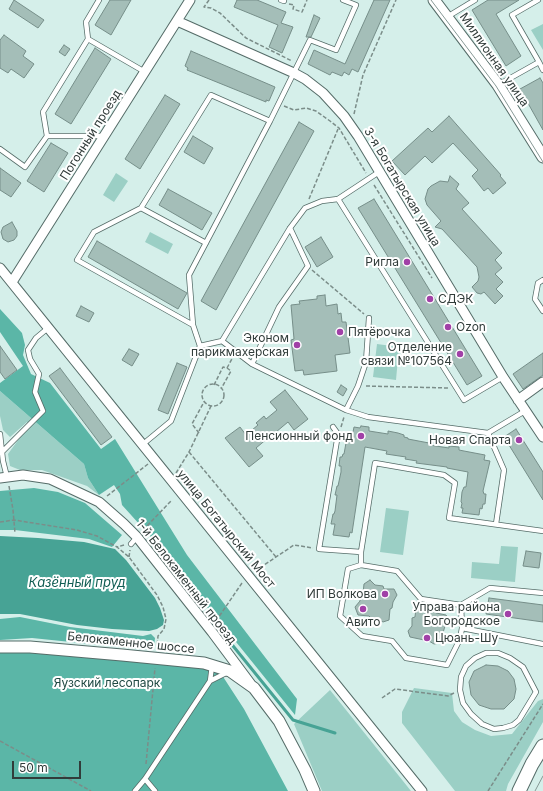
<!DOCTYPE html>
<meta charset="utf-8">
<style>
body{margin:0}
#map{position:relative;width:543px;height:791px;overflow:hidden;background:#d5efea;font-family:Inter,sans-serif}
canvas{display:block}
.scale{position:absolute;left:12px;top:761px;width:69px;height:18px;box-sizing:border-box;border:2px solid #313c3a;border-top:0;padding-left:5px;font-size:12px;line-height:14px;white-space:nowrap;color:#313c3a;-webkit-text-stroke:3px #fff;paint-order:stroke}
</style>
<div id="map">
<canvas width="543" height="791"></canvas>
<div class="scale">50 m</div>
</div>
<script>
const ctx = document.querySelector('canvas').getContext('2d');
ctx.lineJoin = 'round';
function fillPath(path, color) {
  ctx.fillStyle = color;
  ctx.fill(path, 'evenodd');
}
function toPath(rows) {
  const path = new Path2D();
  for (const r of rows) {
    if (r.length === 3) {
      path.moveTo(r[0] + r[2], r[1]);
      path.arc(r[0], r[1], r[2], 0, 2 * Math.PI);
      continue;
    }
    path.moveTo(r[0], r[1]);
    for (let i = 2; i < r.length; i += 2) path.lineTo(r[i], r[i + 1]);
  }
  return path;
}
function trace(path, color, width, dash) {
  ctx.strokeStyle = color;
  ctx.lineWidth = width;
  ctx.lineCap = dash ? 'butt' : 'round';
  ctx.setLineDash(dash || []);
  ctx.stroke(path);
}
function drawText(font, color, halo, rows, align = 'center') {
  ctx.font = font + ' Inter,sans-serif';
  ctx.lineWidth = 4;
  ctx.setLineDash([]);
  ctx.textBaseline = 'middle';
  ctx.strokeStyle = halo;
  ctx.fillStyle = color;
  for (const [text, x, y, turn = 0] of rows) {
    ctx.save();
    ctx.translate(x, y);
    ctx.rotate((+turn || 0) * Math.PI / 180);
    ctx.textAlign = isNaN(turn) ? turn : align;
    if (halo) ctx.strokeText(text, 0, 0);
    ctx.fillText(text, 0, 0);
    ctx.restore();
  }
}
const green = toPath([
 [543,24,543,50,531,30],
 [116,173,128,181,114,202,103,195],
 [150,232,173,244,168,254,145,242],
 [377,344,399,347,396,380,373,377],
 [0,391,84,464,88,478,99,495,87,486,42,470,20,470,10,466,8,454,29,425,27,422,10,437,3,430,0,416],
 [386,508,409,511,403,555,380,552],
 [501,546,518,547,515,582,471,578,472,562,499,564],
 [414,688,452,693,454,711,462,722,475,730,491,736,512,734,538,701,543,699,543,722,508,784,506,791,455,791,402,723,402,712],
 [330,690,411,791,322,791,294,724]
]);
const forest = toPath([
 [0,309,22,333,25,345,23,355,31,374,50,383,101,449,115,439,187,555,297,699,295,715,224,627,200,599,150,536,122,505,120,494,114,485,99,495,88,478,84,464,0,391,0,383,23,366,0,332],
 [34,488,58,492,85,503,122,535,112,547,89,539,15,530,0,530,0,491],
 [20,617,70,627,143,636,151,634,155,638,154,646,149,650,32,638,0,640,0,619],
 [0,653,31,653,218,669,244,709,288,791,0,791]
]);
const water = toPath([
 [0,536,38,538,84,542,115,549,126,560,155,598,160,608,164,620,163,625,157,629,149,631,112,629,77,625,20,614,0,614]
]);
const stream = toPath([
 [221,631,293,720,335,733]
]);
const building = toPath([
 [14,0,44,20,38,28,9,9,14,0],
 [110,0,131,0,111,35,95,25,110,0],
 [237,0,257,0,286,12,281,23,293,27,282,53,269,47,278,25,234,7,237,0],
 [374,0,390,0,358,72,352,69,349,75,344,72,342,76,332,72,330,75,308,64,314,50,345,64,374,0],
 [488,0,519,0,496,14,521,56,506,66,472,10,488,0],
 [314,15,320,18,311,37,306,37,314,15],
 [4,35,26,51,23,56,34,64,24,78,11,69,8,73,0,68,0,40,4,35],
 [64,45,70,49,65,56,59,52,64,45],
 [95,48,111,59,71,124,55,114,95,48],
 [191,51,275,87,269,101,266,100,266,102,187,70,188,68,185,66,191,51],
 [540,78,543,83,543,130,520,89,540,78],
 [165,95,180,104,140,169,125,159,165,95],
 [449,116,501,175,500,176,506,183,493,194,488,188,484,191,472,176,478,170,453,143,432,163,425,156,405,175,392,161,428,128,432,132,449,116],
 [299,122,314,131,216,310,201,301,299,122],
 [193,136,213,148,204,164,184,152,193,136],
 [51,143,68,153,44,192,27,181,51,143],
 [0,168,21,183,11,197,0,190,0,168],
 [450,176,459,184,456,189,469,203,462,209,502,253,495,260,502,268,495,274,503,282,496,289,503,296,495,304,484,292,481,294,477,293,472,287,478,281,479,277,477,267,442,229,435,227,441,221,427,205,425,199,428,189,431,186,440,181,448,182,450,176],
 [168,189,212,213,202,230,159,205,168,189],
 [374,199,482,376,467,385,358,208,374,199],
 [12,222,17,231,17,236,14,240,8,242,3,239,1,232,3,227,12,222],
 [321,237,333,257,317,267,305,247,321,237],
 [97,241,187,293,178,309,88,257,97,241],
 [325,295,326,306,337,304,338,314,341,313,342,322,346,322,350,353,335,355,337,371,304,375,303,370,295,371,291,340,294,339,291,305,300,304,299,301,317,299,317,296,325,295],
 [81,306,94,313,89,322,76,316,81,306],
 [0,346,17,370,5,379,0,372,0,346],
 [129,349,139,354,132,366,122,360,129,349],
 [543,353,543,375,523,389,513,374,543,353],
 [177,363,187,367,168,414,158,410,177,363],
 [60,368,112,437,101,445,49,376,60,368],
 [341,385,347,389,343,396,337,392,341,385],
 [285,390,308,419,294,430,288,422,276,432,278,435,271,440,268,438,256,448,263,456,249,467,225,438,240,427,246,435,258,425,256,423,264,416,266,419,277,410,270,402,285,390],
 [361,426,369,427,369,431,388,434,388,431,398,433,404,435,404,437,408,438,408,439,429,443,429,445,449,448,449,446,459,447,459,450,464,451,485,455,484,460,490,461,483,491,484,494,486,494,485,504,483,504,482,509,480,508,479,515,462,513,463,508,461,508,462,503,461,502,462,492,464,487,466,487,468,472,447,468,447,467,416,463,417,461,405,459,406,457,386,454,387,451,365,447,352,533,350,532,349,537,333,535,335,524,331,524,333,514,334,514,335,511,337,495,335,495,337,486,338,486,341,472,341,466,339,466,340,457,342,457,343,454,344,454,348,432,353,432,354,427,360,428,361,426],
 [516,429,543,472,543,500,504,437,516,429],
 [526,551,541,553,539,568,523,566,526,551],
 [370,580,375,585,383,586,384,589,394,589,397,595,393,602,392,608,390,609,389,620,383,622,378,619,371,618,369,616,358,615,355,607,360,601,360,595,363,593,364,584,370,580],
 [489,598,543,605,543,622,486,614,489,598],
 [423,604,428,610,435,610,436,613,446,615,450,621,445,626,440,643,434,644,429,641,410,637,408,631,412,626,412,618,415,617,416,608,423,604],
 [486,665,498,666,508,671,514,679,516,689,514,699,504,709,491,709,479,705,471,695,469,682,474,671,486,665]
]);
const path = toPath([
 [209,0,204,7,211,8,220,13,246,38,292,61],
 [289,4,294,5,293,9,302,12,307,0],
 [284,106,294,110,306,108,316,111,330,121,339,128,366,173],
 [354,114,363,75,396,0],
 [374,185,432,278],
 [309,199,338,129],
 [312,270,364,314],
 [227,368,233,357],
 [213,395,11],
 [214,385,223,367,227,368,231,371,221,389],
 [366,386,448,388],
 [341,427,344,417],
 [199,433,192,424,204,402],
 [189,452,276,557],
 [176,473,189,452,211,406],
 [9,486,13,510,15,533],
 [107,496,148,464],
 [0,522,14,520,77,530,97,536,117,547],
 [143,530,171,501],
 [124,545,117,547,129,557,157,595,163,607,166,619,164,629,158,636,157,648],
 [129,557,130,550],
 [255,571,294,545,313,548],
 [216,621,242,583],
 [382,698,395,689,448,696,454,693],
 [0,741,91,791],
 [146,764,155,668],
 [488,791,543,704]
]);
const service = toPath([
 [281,0,284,1],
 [447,17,475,0],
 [88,39,145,72],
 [539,62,543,70],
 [498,85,539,62,512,15,538,0],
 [47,136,105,136],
 [0,149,25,167,47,136,43,112,88,39,86,22,99,0],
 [379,172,338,199,464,400,503,377],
 [338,199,322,201,305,208,290,228,222,341,200,346,193,325,77,260,94,232,141,208,211,95,270,121,310,40,336,50,356,5,343,0],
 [141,208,206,243],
 [543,280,538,283,535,299,543,311],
 [193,325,189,275,270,121],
 [222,341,252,364,346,410,368,417,488,433,525,411],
 [252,364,279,307,308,266,290,228],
 [346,410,358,386,366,362,369,318],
 [333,427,338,434,319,549,361,552,375,463,444,475,455,483,449,518,543,531],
 [488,433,504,470,496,524],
 [0,434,3,461,7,477],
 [142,445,171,421,200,346],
 [2,452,43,411,35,392,39,374,30,359,28,350,36,338,48,328],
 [131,544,137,537],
 [361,552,361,565],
 [461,605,462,628,460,639,447,665,406,658,392,641,362,636,340,616,348,569,361,565,397,571,421,599,461,605,490,588,543,593],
 [462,628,543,644],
 [486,653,498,653,510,658,523,667,536,692,519,720,513,725,503,728,494,729,482,724,471,714,463,703,460,690,461,677,466,666,475,658,486,653],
 [210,681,228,672],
 [145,779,155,791],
 [135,791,145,779,210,681,212,666]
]);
const minor = toPath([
 [177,21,294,73,305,79,323,93,344,116,358,136,503,377,543,437],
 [0,268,422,791],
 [12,282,190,0],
 [518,400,543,382],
 [0,478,23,475,50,479,99,502,124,524,137,537,212,632,250,683]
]);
const tertiary = toPath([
 [434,0,498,85,543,157],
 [0,647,30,647,122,655,204,663,230,671,254,688,279,721,305,770,314,791]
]);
const secondary = toPath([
 [519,791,532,764,543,746]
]);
const tram = toPath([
 [431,0,496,86,543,162],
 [535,791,543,776]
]);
const markers = [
 [407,262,4,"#a140a7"],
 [430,299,4,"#a140a7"],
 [448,327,4,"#a140a7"],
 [340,332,4,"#a140a7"],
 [297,345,4,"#a140a7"],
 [460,354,4,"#a140a7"],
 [361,436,4,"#a140a7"],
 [519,440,4,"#a140a7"],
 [385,594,4,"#a140a7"],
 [363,609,4,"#a140a7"],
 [508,614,4,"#a140a7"],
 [427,638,4,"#a140a7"]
];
const streetNames = [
 ["Миллионная улица",494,60,55],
 ["Погонный проезд",91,135,-58],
 ["3-я Богатырская улица",402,187,59],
 ["улица Богатырский Мост",226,529,51],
 ["1-й Белокаменный проезд",186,582,52],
 ["Белокаменное шоссе",131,643,6]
];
const poiNames = [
 ["Ригла",399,262],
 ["СДЭК",438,299,"left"],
 ["Ozon",456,327,"left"],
 ["Пятёрочка",348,332,"left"],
 ["Эконом",289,338],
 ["парикмахерская",289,352],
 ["Отделение",452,347],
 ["связи №107564",452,361],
 ["Пенсионный фонд",353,436],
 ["Новая Спарта",511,440],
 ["ИП Волкова",377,594],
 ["Управа района",500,607],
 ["Богородское",500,621],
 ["Авито",363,622,"center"],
 ["Цюань-Шу",435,638,"left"]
];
const parkNames = [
 ["Яузский лесопарк",107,683]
];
const waterNames = [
 ["Казённый пруд",77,583]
];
fillPath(green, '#9bcfc5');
fillPath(forest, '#5bb6a7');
fillPath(water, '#47a395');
trace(stream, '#47a395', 3);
fillPath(building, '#a4beb8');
trace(building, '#768e89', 1);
trace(service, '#556c68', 6);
trace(minor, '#556c68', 11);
trace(tertiary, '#556c68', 13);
trace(secondary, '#556c68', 15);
trace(path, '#7b8d89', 1.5, [4, 2]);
trace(service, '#fff', 4.5);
trace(minor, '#fff', 9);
trace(tertiary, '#fff', 11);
trace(secondary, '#fff', 13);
trace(tram, '#879996', 1);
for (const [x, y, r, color] of markers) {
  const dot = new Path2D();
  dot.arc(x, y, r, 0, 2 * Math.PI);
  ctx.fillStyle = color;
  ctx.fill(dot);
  trace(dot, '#fff', 1.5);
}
drawText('12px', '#313c3a', '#fff', streetNames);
drawText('12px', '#313c3a', '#fff', poiNames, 'right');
drawText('12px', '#214a44', '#fff', parkNames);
drawText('italic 13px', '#125e54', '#fff', waterNames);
</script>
